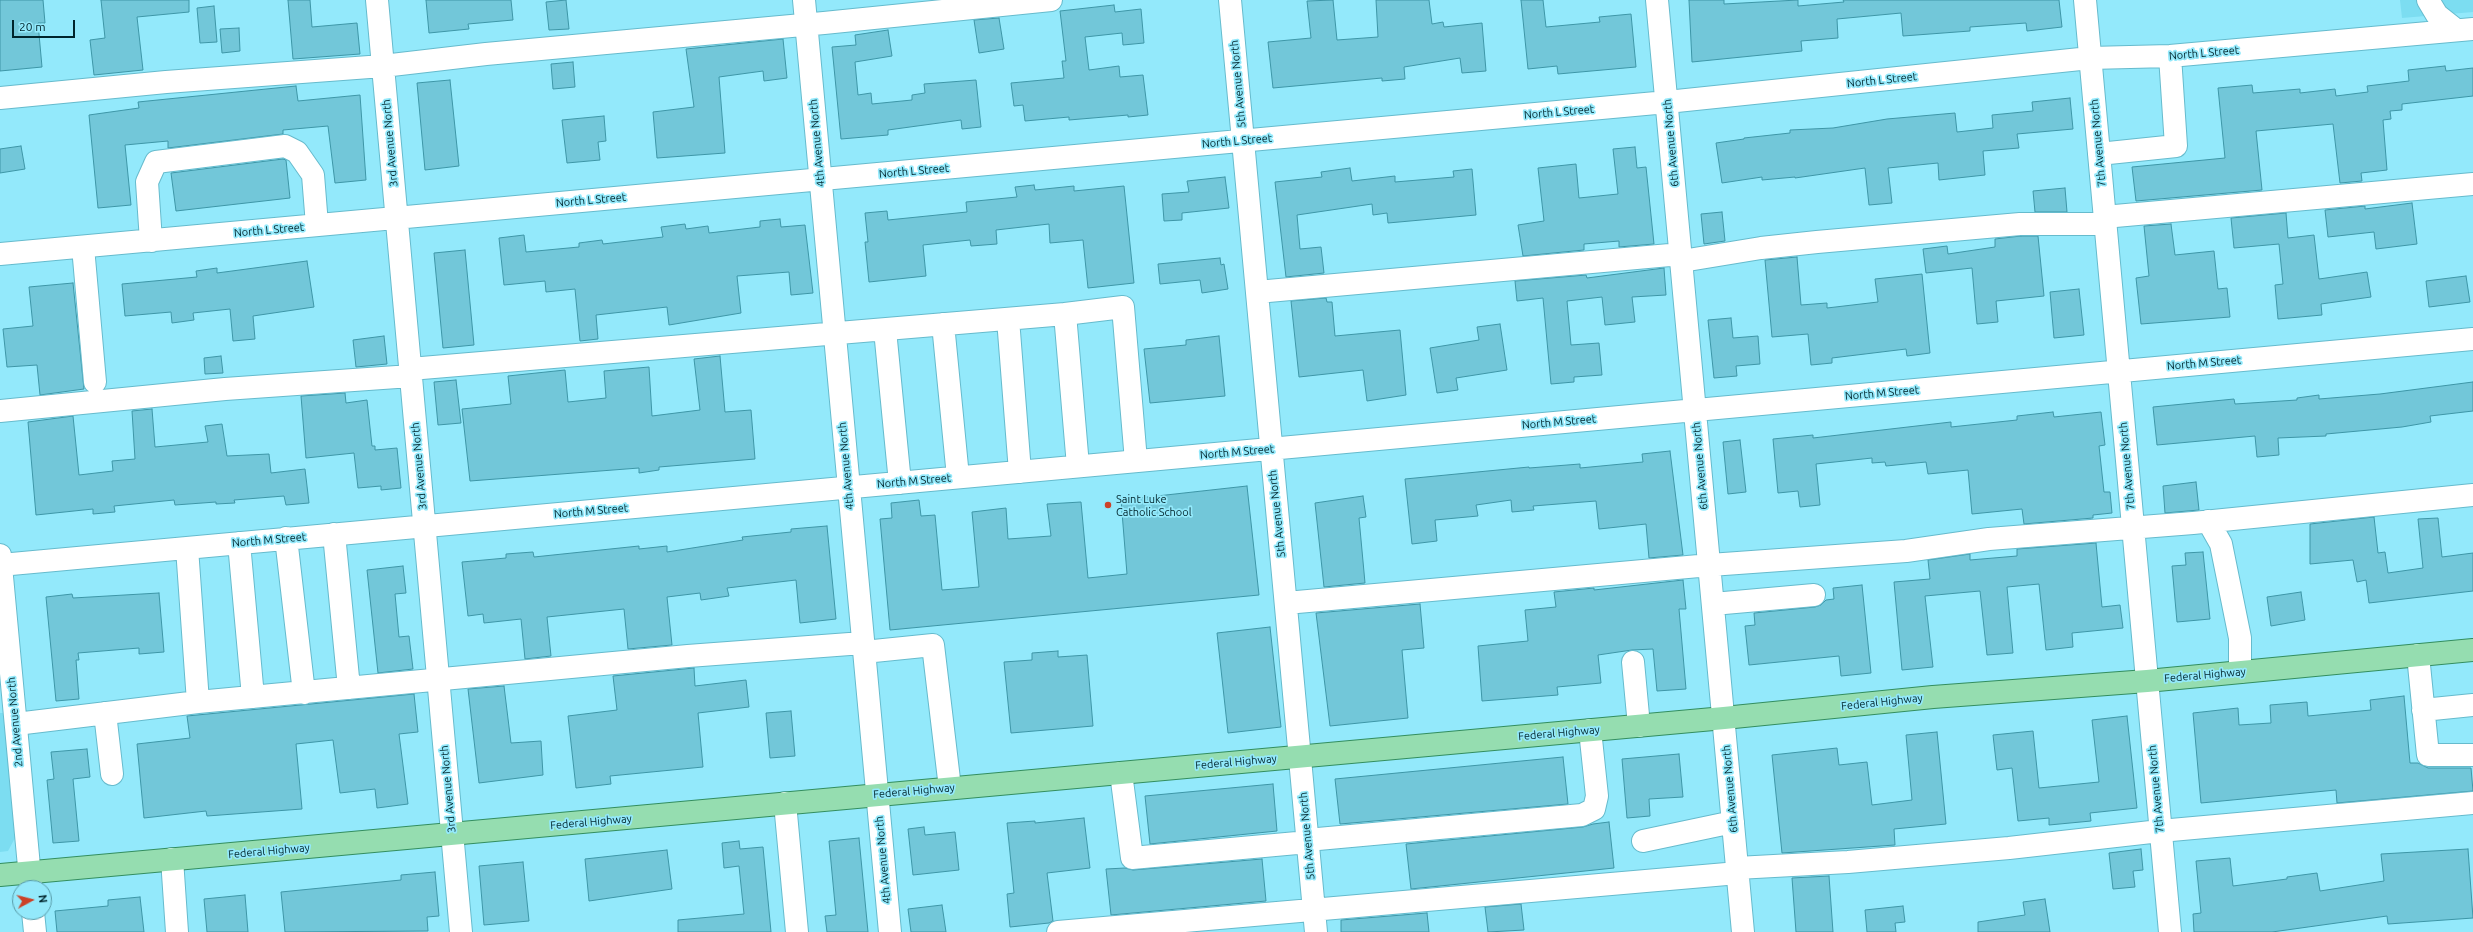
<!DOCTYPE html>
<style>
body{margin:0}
#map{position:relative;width:2473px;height:932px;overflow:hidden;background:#93e9fb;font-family:Ubuntu,sans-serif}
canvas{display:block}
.north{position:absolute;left:12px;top:880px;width:40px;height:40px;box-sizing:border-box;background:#93e9fb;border:1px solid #589ba8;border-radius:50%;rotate:83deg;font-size:11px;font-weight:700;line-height:16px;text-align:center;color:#00252c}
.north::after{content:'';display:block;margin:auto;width:14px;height:18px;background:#cc4127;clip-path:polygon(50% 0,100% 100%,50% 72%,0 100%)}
.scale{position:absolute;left:12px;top:20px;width:63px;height:18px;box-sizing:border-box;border:2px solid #00252c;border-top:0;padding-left:5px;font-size:12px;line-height:14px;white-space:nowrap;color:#00252c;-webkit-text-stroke:3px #93e9fb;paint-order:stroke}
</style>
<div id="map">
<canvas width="2473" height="932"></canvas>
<div class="north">N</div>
<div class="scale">20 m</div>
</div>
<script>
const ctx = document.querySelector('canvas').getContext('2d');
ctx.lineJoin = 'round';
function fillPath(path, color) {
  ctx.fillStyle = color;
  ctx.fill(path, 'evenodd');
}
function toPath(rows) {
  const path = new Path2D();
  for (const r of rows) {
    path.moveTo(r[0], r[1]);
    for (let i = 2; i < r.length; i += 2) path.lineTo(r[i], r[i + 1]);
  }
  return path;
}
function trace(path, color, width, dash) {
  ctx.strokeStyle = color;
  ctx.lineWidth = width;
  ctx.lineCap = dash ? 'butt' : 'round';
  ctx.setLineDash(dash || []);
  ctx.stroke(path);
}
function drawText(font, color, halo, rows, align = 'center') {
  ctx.font = font + ' Ubuntu,sans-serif';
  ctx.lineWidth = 3.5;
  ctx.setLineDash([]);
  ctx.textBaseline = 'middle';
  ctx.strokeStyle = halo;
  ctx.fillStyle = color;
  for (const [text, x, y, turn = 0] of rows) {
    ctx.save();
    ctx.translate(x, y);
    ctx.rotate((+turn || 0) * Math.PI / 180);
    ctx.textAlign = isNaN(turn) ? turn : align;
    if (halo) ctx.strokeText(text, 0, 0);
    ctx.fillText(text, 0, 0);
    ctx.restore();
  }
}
const built = toPath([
 [2400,0,2473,0,2473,12,2402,18],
 [0,713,5,713,15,838,8,851,0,852]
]);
const building = toPath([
 [0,0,43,0,45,23,38,23,42,67,0,71,0,0],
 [101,0,189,0,189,12,137,17,143,70,94,75,90,40,105,38,101,0],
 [288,0,310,0,312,27,357,23,360,54,293,59,288,0],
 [426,0,511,0,513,20,468,24,469,29,429,33,426,0],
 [566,0,569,29,549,30,546,2,566,0],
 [1333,0,1337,40,1378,37,1376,0,1429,0,1432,24,1443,22,1444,27,1482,23,1486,71,1462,73,1460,58,1404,67,1405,79,1382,81,1382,78,1273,88,1268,42,1311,38,1307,1,1333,0],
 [1521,0,1543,0,1546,27,1600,22,1599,17,1631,14,1636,67,1558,74,1557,66,1528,69,1521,0],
 [1689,0,1724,0,1724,4,1798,0,1798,6,1844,2,1843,0,2059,0,2062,27,2027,31,2026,23,1970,27,1970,31,1903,36,1901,13,1837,19,1838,38,1801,41,1802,51,1692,62,1689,0],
 [1114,5,1115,12,1141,9,1144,43,1123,45,1122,33,1085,37,1089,70,1119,66,1120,77,1143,75,1148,115,1128,117,1128,115,1069,120,1069,117,1025,121,1023,105,1014,106,1011,83,1064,78,1062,61,1066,61,1060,11,1114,5],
 [214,6,217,42,200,43,197,8,214,6],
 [999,18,1004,49,979,53,974,20,999,18],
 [239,28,240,51,222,53,220,29,239,28],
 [888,30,892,56,855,62,858,95,871,93,872,104,912,100,912,95,925,93,924,84,976,80,981,127,962,129,961,120,888,130,888,135,841,139,832,47,856,45,855,35,888,30],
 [783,39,787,78,764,81,763,71,719,77,725,153,657,158,653,112,694,107,686,49,783,39],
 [573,62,575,87,553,89,551,64,573,62],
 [2445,66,2446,71,2473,68,2473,96,2402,104,2402,110,2390,111,2391,119,2383,120,2387,170,2361,173,2362,181,2340,183,2333,124,2256,131,2262,190,2136,201,2132,167,2225,158,2218,88,2252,85,2253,93,2300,89,2300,93,2335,89,2336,96,2368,92,2367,86,2409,81,2408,70,2445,66],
 [450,80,459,166,425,170,417,83,450,80],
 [296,86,298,101,360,95,366,180,335,183,328,126,283,130,283,134,168,148,168,141,125,145,131,205,98,208,89,115,139,108,138,102,296,86],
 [2070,98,2073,129,2017,134,2019,148,1983,151,1985,175,1939,180,1938,163,1888,168,1892,203,1869,205,1865,168,1795,178,1795,177,1762,180,1762,177,1722,183,1716,143,1744,139,1744,138,1790,133,1790,130,1833,128,1887,119,1955,113,1957,132,1993,128,1992,115,2033,111,2032,102,2070,98],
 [604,116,606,141,598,142,600,160,567,163,562,120,604,116],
 [21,146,25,169,0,173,0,149,21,146],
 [1635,147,1637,168,1646,167,1654,244,1619,247,1619,241,1584,244,1584,250,1523,256,1518,225,1544,221,1538,168,1576,164,1579,198,1618,194,1613,149,1635,147],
 [283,159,286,160,290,198,176,211,171,173,283,159],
 [1350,168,1352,181,1395,176,1395,182,1454,177,1453,171,1472,169,1476,215,1388,223,1387,213,1373,215,1372,204,1297,215,1300,249,1321,247,1324,273,1286,277,1275,182,1322,177,1321,172,1350,168],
 [1225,177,1229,208,1182,213,1182,220,1164,221,1162,194,1189,192,1187,181,1225,177],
 [1034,185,1035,190,1074,186,1074,191,1124,186,1134,283,1088,288,1083,240,1050,243,1049,224,996,230,997,244,971,246,970,240,923,245,926,276,869,282,865,242,868,242,865,213,887,211,888,220,967,212,966,202,1017,197,1015,187,1034,185],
 [2065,188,2067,212,2035,212,2033,191,2065,188],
 [2412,203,2417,244,2376,249,2374,232,2328,237,2325,210,2365,206,2365,209,2412,203],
 [1722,212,1725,241,1704,244,1701,214,1722,212],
 [2286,213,2288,238,2314,235,2319,279,2367,272,2371,297,2321,304,2322,315,2278,319,2275,285,2283,284,2279,244,2234,248,2231,218,2286,213],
 [780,219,781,227,805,225,813,293,791,295,789,272,737,276,741,313,669,325,667,307,596,315,598,339,580,341,575,289,546,292,545,281,504,285,499,238,524,235,526,252,579,247,579,243,602,240,603,244,663,237,661,227,685,224,686,229,708,226,709,233,760,227,760,221,780,219],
 [2171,224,2175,255,2214,251,2218,289,2227,288,2230,317,2141,324,2136,278,2149,276,2144,226,2171,224],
 [2021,236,2038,236,2044,296,1996,301,1998,322,1977,324,1972,268,1926,273,1923,249,1947,246,1948,254,1995,247,1995,239,2021,236],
 [465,250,474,345,443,348,434,253,465,250],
 [1797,257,1801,305,1827,303,1827,308,1878,302,1875,279,1922,274,1930,353,1907,356,1906,349,1832,358,1832,363,1811,365,1808,334,1772,337,1765,260,1797,257],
 [1220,258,1221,265,1224,264,1228,289,1202,293,1200,280,1160,284,1158,264,1220,258],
 [307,261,314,307,253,316,255,339,233,341,230,309,193,313,194,320,172,323,171,312,125,316,122,284,197,277,196,271,217,268,217,273,307,261],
 [1664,268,1666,295,1632,297,1635,322,1605,325,1602,297,1567,301,1571,345,1599,343,1602,375,1574,377,1574,382,1551,384,1543,298,1517,301,1515,281,1586,275,1587,278,1664,268],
 [2466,276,2470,302,2429,307,2426,281,2466,276],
 [73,283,84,389,40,395,37,365,7,367,3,329,33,326,29,287,73,283],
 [2079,289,2084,335,2054,338,2050,292,2079,289],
 [1326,298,1327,302,1332,302,1335,336,1400,330,1406,395,1367,401,1363,370,1299,377,1291,301,1326,298],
 [1731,318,1733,338,1758,336,1760,364,1736,366,1737,376,1714,378,1708,320,1731,318],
 [1500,324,1507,370,1456,378,1458,390,1437,393,1430,348,1479,340,1477,327,1500,324],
 [384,336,387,364,356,367,353,340,384,336],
 [1219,336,1225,396,1150,403,1144,349,1186,345,1186,340,1219,336],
 [221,356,223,373,205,374,204,358,221,356],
 [720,356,725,412,751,410,755,459,659,467,659,470,639,473,639,468,470,481,462,409,511,404,508,376,565,370,568,402,606,398,604,371,649,367,652,416,700,410,694,359,720,356],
 [456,380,461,423,438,425,434,382,456,380],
 [2473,382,2473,411,2430,416,2431,422,2402,427,2326,434,2326,436,2278,438,2279,455,2257,457,2255,436,2157,445,2153,407,2234,399,2235,404,2297,400,2297,398,2319,395,2319,399,2380,394,2473,382],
 [345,393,346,403,367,400,372,446,375,446,375,450,397,448,401,488,381,490,381,486,358,488,354,453,306,458,301,396,345,393],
 [152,409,155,447,208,442,205,426,222,424,227,456,269,454,271,473,305,469,309,503,286,505,284,496,234,500,235,503,216,504,216,502,175,505,174,500,114,506,115,512,93,514,93,509,36,515,28,422,73,416,79,475,113,471,112,461,135,459,132,411,152,409],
 [2053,412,2054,417,2101,412,2105,445,2099,446,2104,492,2110,492,2112,513,2093,515,2093,518,2024,524,2022,509,1972,514,1968,470,1928,474,1926,462,1886,466,1885,462,1872,463,1872,458,1816,464,1820,505,1800,507,1798,491,1778,493,1773,439,1813,435,1813,438,1951,422,1951,427,2017,420,2017,416,2053,412],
 [1740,440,1746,492,1728,494,1723,442,1740,440],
 [1670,451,1683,555,1649,558,1646,524,1599,529,1596,501,1533,506,1534,510,1512,512,1511,500,1476,505,1478,516,1435,520,1437,541,1412,544,1405,479,1529,467,1529,468,1580,464,1580,468,1643,462,1642,454,1670,451],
 [2196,482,2199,510,2165,513,2163,486,2196,482],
 [1247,486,1259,595,890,630,880,519,892,518,891,503,919,500,921,516,935,515,942,590,979,587,972,512,1006,508,1008,539,1051,536,1047,504,1081,502,1088,578,1127,574,1121,500,1247,486],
 [1363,496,1366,517,1359,518,1365,583,1324,587,1315,503,1363,496],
 [2374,517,2378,553,2385,552,2388,573,2423,568,2418,519,2438,518,2442,557,2473,553,2473,591,2369,603,2366,580,2357,582,2353,560,2310,564,2310,524,2374,517],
 [827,526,836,619,800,623,796,580,727,588,729,596,701,600,700,593,667,597,672,645,628,649,624,609,547,617,551,656,525,659,521,619,484,623,483,614,468,616,462,562,506,558,506,554,533,552,534,557,639,546,639,549,667,546,667,552,743,540,742,537,791,532,791,529,827,526],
 [2096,543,2102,607,2120,605,2123,628,2072,633,2073,647,2046,650,2039,584,2007,587,2013,653,1987,655,1980,591,1925,596,1933,667,1902,670,1894,582,1930,579,1928,560,1970,554,1970,560,2017,556,2017,549,2096,543],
 [2203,552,2210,619,2177,622,2172,566,2186,565,2185,553,2203,552],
 [403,566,406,593,395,594,399,637,409,636,413,669,378,673,367,570,403,566],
 [1683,580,1686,609,1679,609,1686,689,1657,691,1653,649,1632,650,1598,655,1601,683,1557,687,1558,695,1482,701,1478,646,1528,641,1525,610,1556,607,1554,592,1594,588,1594,590,1683,580],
 [1862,585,1871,673,1841,676,1839,656,1749,665,1745,626,1755,625,1754,613,1815,607,1821,605,1826,600,1834,599,1833,588,1862,585],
 [2301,592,2305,620,2271,626,2267,597,2301,592],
 [159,593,164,652,139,654,139,648,78,653,79,660,76,660,79,699,56,701,46,597,72,594,73,598,159,593],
 [1420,604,1424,648,1402,650,1408,718,1330,726,1316,613,1420,604],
 [1270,627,1281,727,1228,733,1217,633,1270,627],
 [1058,651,1058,657,1087,655,1093,726,1011,733,1004,662,1032,660,1032,653,1058,651],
 [694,668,695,686,746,680,749,707,698,713,703,767,610,776,611,784,576,788,568,716,617,710,613,676,694,668],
 [504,686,511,743,541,741,543,775,479,783,468,689,504,686],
 [414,694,418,732,399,734,408,804,377,808,375,789,340,793,333,740,296,744,302,809,207,816,206,811,144,818,137,744,190,738,187,716,414,694],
 [2404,696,2410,763,2418,763,2428,768,2471,768,2473,791,2337,803,2336,790,2201,803,2193,713,2238,708,2239,725,2271,723,2270,705,2307,702,2308,716,2371,710,2370,700,2404,696],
 [791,711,795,756,770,758,766,713,791,711],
 [2127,716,2137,808,2090,813,2091,821,2049,825,2049,818,2018,821,2012,768,1997,770,1993,735,2033,731,2039,788,2099,782,2092,720,2127,716],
 [1937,732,1946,824,1894,829,1895,845,1782,853,1772,755,1837,748,1839,765,1867,762,1872,805,1912,800,1906,735,1937,732],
 [87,749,90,777,73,779,79,841,53,843,47,780,54,779,51,752,87,749],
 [1679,754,1683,797,1649,799,1650,816,1627,818,1622,759,1679,754],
 [1563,757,1568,804,1340,824,1335,779,1563,757],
 [1273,784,1277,831,1150,844,1145,796,1273,784],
 [1084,818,1090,868,1047,873,1053,921,1049,923,1010,927,1007,894,1014,893,1007,823,1035,821,1035,823,1084,818],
 [1609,822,1614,868,1411,889,1406,844,1583,827,1593,824,1609,822],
 [924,827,925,835,955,832,959,870,913,875,908,829,924,827],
 [859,838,868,932,827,932,825,916,836,915,829,841,859,838],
 [739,841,740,849,763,847,771,932,678,932,678,920,744,914,739,866,724,868,722,843,739,841],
 [2141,849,2143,870,2133,871,2135,887,2113,889,2109,853,2141,849],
 [2468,849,2473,918,2388,924,2387,916,2272,932,2194,932,2193,914,2201,913,2196,861,2230,858,2233,886,2287,879,2287,877,2317,873,2320,891,2384,881,2381,854,2468,849],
 [667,850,672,889,589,901,585,859,667,850],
 [1262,859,1266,901,1111,915,1106,869,1125,868,1133,870,1262,859],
 [523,862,529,921,484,925,479,866,523,862],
 [435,872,439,916,427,917,428,931,285,932,281,892,401,880,401,875,435,872],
 [1829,876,1833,932,1796,932,1792,878,1829,876],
 [245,895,248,932,207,932,204,899,245,895],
 [140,897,144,932,57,932,55,911,108,906,108,900,140,897],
 [2045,899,2050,932,1978,932,1978,922,2025,915,2023,902,2045,899],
 [1521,904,1524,930,1488,932,1485,907,1521,904],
 [942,905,946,932,911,932,908,909,942,905],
 [1903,906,1905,922,1895,923,1896,932,1867,932,1865,910,1903,906],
 [1427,913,1429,932,1341,932,1341,920,1427,913]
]);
const minor = toPath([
 [377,0,461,932],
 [804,0,890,932],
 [1230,0,1316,932],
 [1657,0,1743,932],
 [2085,0,2170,932],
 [2428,0,2437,15,2456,30],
 [0,98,166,82,383,66,486,54,824,23,1051,0],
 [2099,154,2176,146,2170,56],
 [2104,217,2473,184],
 [151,241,147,182,156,162,285,146,297,152,313,175,317,225],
 [83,247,95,382],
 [0,254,1667,102,2090,58,2170,56,2473,29],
 [1682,261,1761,248,1817,242,2020,224,2105,224],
 [1257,292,1681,254],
 [1008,319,1020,472],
 [943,324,958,477],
 [885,330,900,483],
 [410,369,1065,314],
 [0,411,225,389,411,376],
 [1078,466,1065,314,1123,307,1136,461],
 [2208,521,2221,544,2240,638,2240,672],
 [334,534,349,688],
 [286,538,304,693],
 [239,543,253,697],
 [187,548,198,702],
 [0,555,31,888],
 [0,565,2473,339],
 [1286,603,1710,565,1906,551,1989,539,2193,523,2473,495],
 [1713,604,1814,595],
 [864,652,933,645,950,788],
 [2418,655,2428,755,2473,755],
 [1633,662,1639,726],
 [2423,710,2473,705],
 [105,713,112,774],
 [16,724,198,702,688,656,863,643],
 [1121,773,1132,858,1308,842],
 [785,803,797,932],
 [1307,840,1582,815,1594,809,1597,796,1590,730],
 [1643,841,1733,822],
 [172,859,177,932],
 [1737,868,1848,862,2009,848,2160,831,2473,803],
 [33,912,35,932],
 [1058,932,1738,873]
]);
const major = toPath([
 [0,875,1724,718,1933,697,2147,681,2473,650]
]);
const markers = [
 [1108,505,4,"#cc4127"]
];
const streetNames = [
 ["North L Street",2204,53,-5],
 ["North L Street",1882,80,-6],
 ["5th Avenue North",1238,84,-95],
 ["North L Street",1559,112,-5],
 ["North L Street",1237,141,-5],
 ["3rd Avenue North",390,143,-95],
 ["4th Avenue North",817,143,-95],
 ["6th Avenue North",1671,143,-95],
 ["7th Avenue North",2098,143,-95],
 ["North L Street",914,171,-5],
 ["North L Street",591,200,-5],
 ["North L Street",269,230,-5],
 ["North M Street",2204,363,-5],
 ["North M Street",1882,393,-5],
 ["North M Street",1559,422,-5],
 ["North M Street",1237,452,-5],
 ["3rd Avenue North",419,466,-95],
 ["4th Avenue North",846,466,-95],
 ["6th Avenue North",1700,466,-95],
 ["7th Avenue North",2127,466,-95],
 ["North M Street",914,481,-5],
 ["North M Street",591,511,-5],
 ["5th Avenue North",1277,514,-96],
 ["North M Street",269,540,-5],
 ["Federal Highway",2205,675,-5],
 ["Federal Highway",1882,702,-6],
 ["2nd Avenue North",15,722,-95],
 ["Federal Highway",1559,733,-5],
 ["Federal Highway",1236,762,-5],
 ["3rd Avenue North",448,789,-95],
 ["6th Avenue North",1730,789,-95],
 ["7th Avenue North",2156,789,-95],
 ["Federal Highway",914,791,-5],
 ["Federal Highway",591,822,-5],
 ["5th Avenue North",1307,836,-95],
 ["Federal Highway",269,851,-5],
 ["4th Avenue North",883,860,-95]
];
const poiNames = [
 ["Saint Luke",1116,499],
 ["Catholic School",1116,512]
];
fillPath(built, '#7cddf1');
fillPath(building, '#72c7d9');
trace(building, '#3e96a7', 1);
trace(minor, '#66bbcd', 24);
trace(major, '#338e5f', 24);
trace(minor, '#fff', 22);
trace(major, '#95ddb0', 22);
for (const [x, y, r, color] of markers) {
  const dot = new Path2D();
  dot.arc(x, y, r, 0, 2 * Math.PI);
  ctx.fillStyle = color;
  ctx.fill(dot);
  trace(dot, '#93e9fb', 1.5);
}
drawText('11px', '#00252c', '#93e9fb', streetNames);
drawText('11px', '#00252c', '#93e9fb', poiNames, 'left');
</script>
